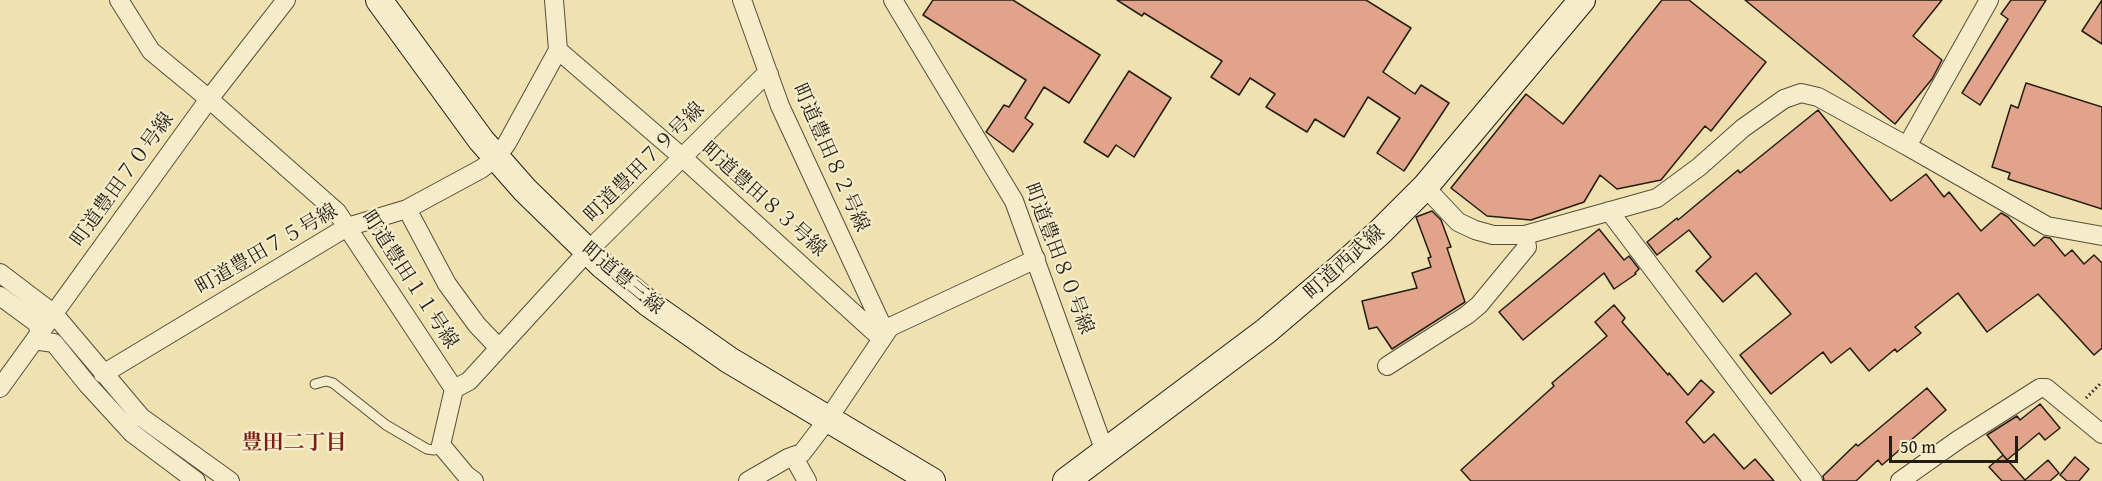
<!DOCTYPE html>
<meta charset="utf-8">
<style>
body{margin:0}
#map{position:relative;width:2102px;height:481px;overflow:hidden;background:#efe1b0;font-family:"Gentium Book Plus",serif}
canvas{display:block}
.scale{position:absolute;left:1889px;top:436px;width:129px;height:27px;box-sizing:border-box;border:3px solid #241d14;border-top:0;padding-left:8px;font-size:18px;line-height:21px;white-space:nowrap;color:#241d14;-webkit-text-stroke:4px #f5eccc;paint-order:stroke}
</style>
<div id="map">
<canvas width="2102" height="481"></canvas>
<div class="scale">50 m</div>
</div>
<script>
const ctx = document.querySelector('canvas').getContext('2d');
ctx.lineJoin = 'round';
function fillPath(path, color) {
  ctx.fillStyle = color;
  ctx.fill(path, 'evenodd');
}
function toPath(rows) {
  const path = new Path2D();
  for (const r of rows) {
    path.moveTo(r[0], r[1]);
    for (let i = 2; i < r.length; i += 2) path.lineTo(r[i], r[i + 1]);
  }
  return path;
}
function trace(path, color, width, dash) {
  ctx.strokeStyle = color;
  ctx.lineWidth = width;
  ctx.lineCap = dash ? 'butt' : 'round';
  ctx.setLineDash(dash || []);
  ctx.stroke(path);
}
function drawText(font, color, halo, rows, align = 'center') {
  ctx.font = font + ' "Gentium Book Plus","Noto Serif JP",serif';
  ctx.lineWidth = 4.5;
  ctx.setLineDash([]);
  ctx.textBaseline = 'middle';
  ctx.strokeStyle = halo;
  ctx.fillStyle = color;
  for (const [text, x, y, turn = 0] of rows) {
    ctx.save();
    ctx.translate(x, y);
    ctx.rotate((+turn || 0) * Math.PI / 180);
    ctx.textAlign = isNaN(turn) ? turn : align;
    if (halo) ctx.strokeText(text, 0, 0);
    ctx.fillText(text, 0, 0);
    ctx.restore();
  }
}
const building = toPath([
 [933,0,1013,0,1100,55,1069,103,1044,87,1025,118,1033,124,1013,152,986,132,1004,105,1009,107,1026,80,923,15,933,0],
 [1117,0,1366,0,1411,28,1383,72,1415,94,1421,85,1449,103,1404,171,1377,153,1400,118,1368,97,1344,137,1315,119,1307,132,1266,107,1275,94,1250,78,1239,95,1211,77,1222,61,1144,13,1142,16,1117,0],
 [1662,0,1689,0,1766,62,1711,131,1705,126,1661,180,1617,189,1600,175,1584,202,1531,220,1487,216,1451,188,1526,94,1563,124,1662,0],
 [1745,0,1942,0,1913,36,1942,60,1932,79,1895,124,1745,0],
 [2011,0,2046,0,1980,105,1962,93,2008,19,2001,14,2011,0],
 [2102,0,2102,44,2082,31,2102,0],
 [1129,71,1171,98,1134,157,1116,145,1108,157,1084,142,1129,71],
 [2026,83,2102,107,2102,209,2008,179,2010,173,1992,167,2011,105,2018,108,2026,83],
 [1818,110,1891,201,1926,174,1944,197,1949,192,1981,231,2001,213,2008,217,2034,246,2044,237,2050,238,2065,256,2072,250,2084,264,2094,255,2102,263,2102,348,2094,355,2038,294,1987,332,1958,293,1915,327,1921,333,1897,352,1895,349,1869,371,1850,348,1831,363,1823,352,1771,394,1740,355,1791,314,1756,273,1723,302,1696,271,1711,257,1689,230,1657,255,1647,242,1677,218,1678,220,1738,170,1740,173,1818,110],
 [1432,211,1441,220,1451,247,1447,248,1465,302,1392,349,1377,327,1369,329,1362,301,1417,288,1412,273,1431,267,1428,258,1431,257,1416,217,1432,211],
 [1599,229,1624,260,1629,256,1639,269,1635,273,1636,274,1614,289,1604,273,1523,340,1499,312,1599,229],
 [1614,305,1625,318,1622,322,1668,375,1669,373,1688,395,1701,380,1714,392,1686,422,1704,443,1714,434,1744,469,1755,459,1774,481,1471,481,1461,470,1554,386,1552,383,1607,336,1595,322,1614,305],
 [1927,388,1946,410,1882,465,1878,460,1856,481,1824,481,1823,476,1856,444,1858,446,1927,388],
 [2040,404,2060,428,2045,440,2039,433,2007,460,1987,435,2017,416,2020,420,2040,404],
 [2003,455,2025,480,2048,460,2059,473,2050,481,2002,481,1989,467,2003,455],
 [2075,457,2089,469,2079,481,2067,481,2060,475,2075,457]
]);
const path = toPath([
 [2086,398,2102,382]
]);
const lane = toPath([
 [315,384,326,381,333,383,386,425,427,449,434,450,441,445]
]);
const street = toPath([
 [119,0,151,51,209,99,337,212,454,389,441,445,466,475,474,481],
 [742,0,780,106,885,332],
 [893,0,1014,201,1105,452],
 [558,50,682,157,881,338],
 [1907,146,2047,226,2102,236],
 [1425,187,1458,222,1475,230,1493,235,1525,235,1657,198,1699,167,1743,128,1784,99,1801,93,1818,97,1907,146,1989,0],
 [407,209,447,284,477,325,499,348],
 [1609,211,1813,481],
 [0,273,54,314,141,417,230,481],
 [0,296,38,324,40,341,54,343,88,385,132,433,196,481],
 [1387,366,1467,315,1479,305,1527,247,1525,235],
 [103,374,347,227,407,209,481,169,496,158,507,143,558,50,554,0],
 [0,388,209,99,286,0],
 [454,389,469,381,587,252,763,77,769,74],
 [793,456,807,481],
 [748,481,788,458,802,453,828,419,890,327,1036,259],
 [1900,481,1958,440,2040,388,2046,388,2102,434]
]);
const secondary = toPath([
 [379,0,481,140,525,190,602,265,648,303,729,360,932,481],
 [1066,481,1266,331,1340,268,1380,232,1425,187,1582,0]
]);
const streetNames = [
 ["町道豊田８２号線",830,158,66],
 ["町道豊田７９号線",645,163,-45],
 ["町道豊田７０号線",123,180,-54],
 ["町道豊田８３号線",763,200,42],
 ["町道豊田７５号線",267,250,-30],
 ["町道豊田８０号線",1058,259,69],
 ["町道西武線",1345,263,-42],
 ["町道豊三線",622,279,40],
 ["町道豊田１１号線",409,280,57]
];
const neighbourhoodNames = [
 ["豊田二丁目",294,444]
];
fillPath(building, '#e1a38a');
trace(building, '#241d14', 1.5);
trace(lane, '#574e3b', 11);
trace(street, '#574e3b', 20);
trace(secondary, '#241d14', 28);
trace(path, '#241d14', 3, [1.5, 3]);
trace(lane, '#f5eccc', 9);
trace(street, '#f5eccc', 18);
trace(secondary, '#f5eccc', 26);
drawText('20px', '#241d14', '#f5eccc', streetNames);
drawText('bold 21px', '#7a1f14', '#f5eccc', neighbourhoodNames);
</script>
